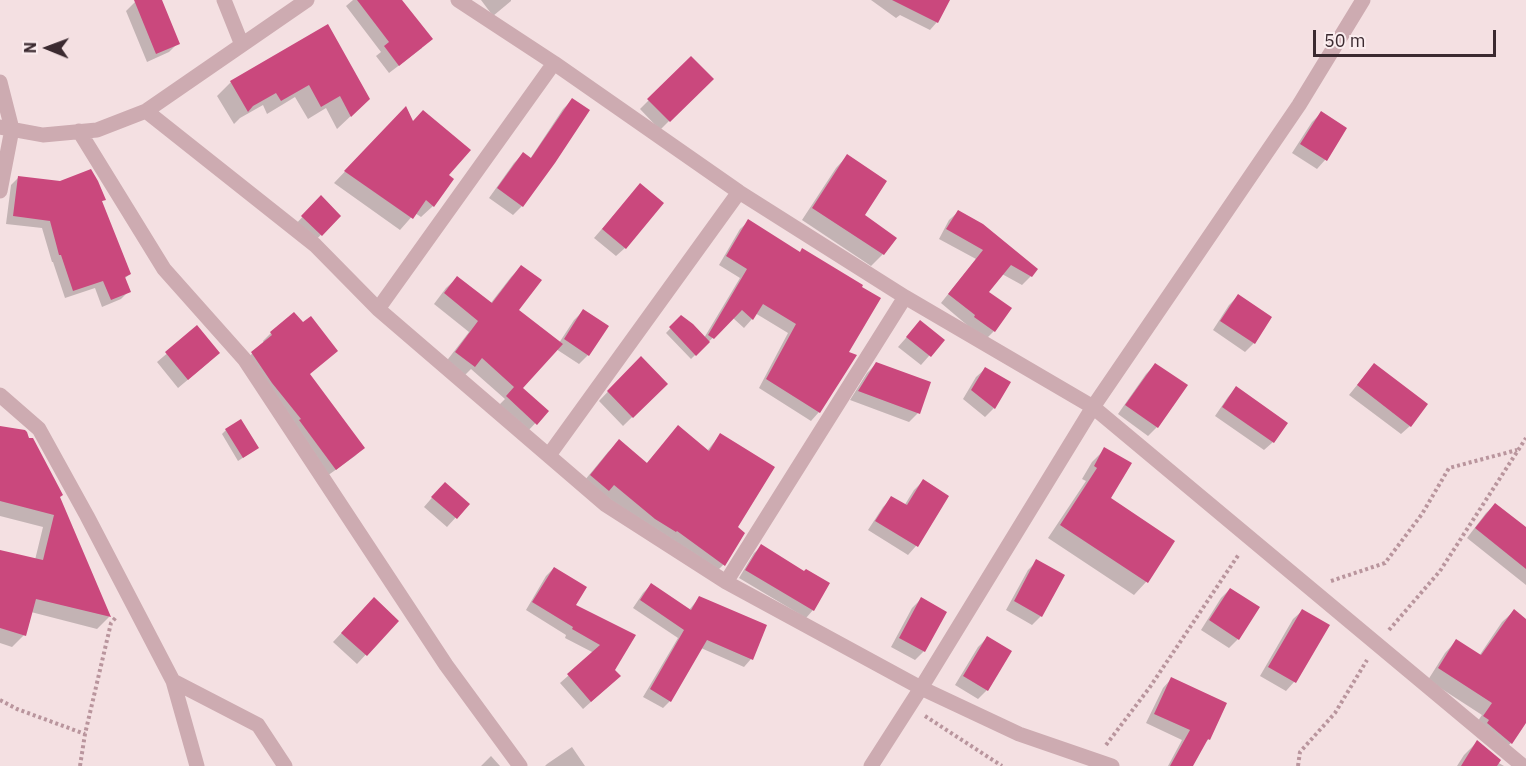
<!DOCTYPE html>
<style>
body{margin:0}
#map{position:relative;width:1526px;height:766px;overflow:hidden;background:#f4e0e2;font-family:"IBM Plex Sans",sans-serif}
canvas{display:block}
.north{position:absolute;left:18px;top:18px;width:60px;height:60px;-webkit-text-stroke:4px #fbedef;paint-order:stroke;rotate:271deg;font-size:16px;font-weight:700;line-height:24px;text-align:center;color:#3b2a30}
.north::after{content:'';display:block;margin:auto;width:21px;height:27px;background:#3b2a30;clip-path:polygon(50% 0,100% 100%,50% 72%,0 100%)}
.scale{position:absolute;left:1313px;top:30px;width:183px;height:27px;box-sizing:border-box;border:3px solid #3b2a30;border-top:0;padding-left:8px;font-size:18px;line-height:21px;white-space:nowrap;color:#3b2a30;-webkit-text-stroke:4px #fbedef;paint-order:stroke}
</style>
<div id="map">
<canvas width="1526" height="766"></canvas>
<div class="north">N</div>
<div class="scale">50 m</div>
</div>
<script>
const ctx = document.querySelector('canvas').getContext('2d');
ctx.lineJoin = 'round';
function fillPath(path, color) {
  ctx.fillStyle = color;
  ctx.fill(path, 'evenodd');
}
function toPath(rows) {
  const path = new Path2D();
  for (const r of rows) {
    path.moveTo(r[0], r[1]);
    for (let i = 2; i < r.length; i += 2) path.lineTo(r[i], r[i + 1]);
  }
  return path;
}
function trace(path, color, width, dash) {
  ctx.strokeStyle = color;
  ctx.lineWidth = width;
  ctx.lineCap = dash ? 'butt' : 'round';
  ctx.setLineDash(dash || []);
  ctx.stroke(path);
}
const shadow = toPath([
 [140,0,160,0,178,43,169,52,147,62,126,11,135,2],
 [353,0,400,0,422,48,389,73,376,56,381,52,346,6],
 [481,0,511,0,511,1,493,16],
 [871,0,937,0,946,4,937,22,930,30,900,15,896,18],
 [327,26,355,112,337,129,326,108,308,119,295,97,267,114,263,105,240,118,234,124,217,96,231,82],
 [691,58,711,79,660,130,640,109],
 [572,100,554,162,522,206,513,215,489,198,514,163,523,154,530,159,563,109],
 [1321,113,1325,160,1317,169,1292,153,1312,122],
 [394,120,412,123,447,176,433,206,421,217,415,213,400,230,334,183],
 [847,156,863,215,883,254,871,266,802,220,836,168],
 [19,177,104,199,101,202,130,274,124,279,129,291,121,299,102,307,95,288,65,298,53,262,52,262,42,228,6,224,11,185],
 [632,194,625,248,616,256,594,238],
 [321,197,339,216,312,244,294,226],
 [958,212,1031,276,1022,285,1002,274,987,292,994,331,985,340,966,326,967,325,941,303,976,259,939,239,949,220],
 [749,221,847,353,819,412,811,421,759,388,788,333,755,313,752,319,744,328,733,318,691,359,666,333,681,317,704,338,740,278,719,265,740,229],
 [521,267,517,310,559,343,574,320,583,311,588,355,579,364,556,349,521,388,547,411,525,434,496,408,505,399,471,369,463,377,445,363,469,332,434,304,446,288,457,278,490,304,511,277],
 [1238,296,1254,343,1245,352,1213,330,1229,305],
 [294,314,309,374,363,448,355,456,327,476,244,361,264,343,263,341,271,333],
 [920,322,943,340,921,365,898,347],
 [197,328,209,362,178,388,157,362],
 [640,358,666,384,623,426,599,401],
 [876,364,918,413,909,422,850,400,867,373],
 [1155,365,1157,427,1148,436,1118,414,1146,374],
 [1374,365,1410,426,1401,434,1349,395,1366,374],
 [985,369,1009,382,994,408,985,417,963,399,976,377],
 [1236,388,1273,442,1264,450,1215,416,1228,397],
 [0,427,58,497,109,617,97,629,31,612,24,635,12,647,0,643,0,552,35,560,43,527,0,516],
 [678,427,707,451,720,435,736,528,743,533,723,565,713,575,580,486,608,452,619,442,646,464],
 [226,430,253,451,238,461,222,434],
 [1105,449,1109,498,1173,541,1146,582,1134,595,1048,538,1086,481,1082,479,1092,462],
 [923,481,947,497,916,546,908,555,868,530,883,507,892,498,904,506,914,490],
 [436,493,468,504,447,527,424,507],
 [1495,505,1526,529,1526,585,1467,538,1486,513],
 [762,546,804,573,828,583,813,610,806,618,739,578,754,553],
 [1037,561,1041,616,1032,625,1006,610,1028,570],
 [554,568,574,606,634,636,613,670,611,684,583,709,560,683,594,653,565,638,566,635,526,610,546,576],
 [651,585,689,610,700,597,751,659,744,667,701,648,670,701,663,708,643,697,678,638,633,608,643,593],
 [1230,589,1238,639,1229,648,1201,630,1221,598],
 [921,599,924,651,915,660,891,647,912,608],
 [365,608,397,621,357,664,333,642],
 [1302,611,1328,626,1294,682,1286,691,1260,676,1293,619],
 [1514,611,1526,620,1526,720,1511,743,1499,754,1473,728,1482,715,1428,680,1445,653,1456,641,1479,656,1502,622],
 [987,638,987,690,978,699,955,685,978,647],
 [1171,679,1209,739,1203,744,1191,766,1168,766,1182,740,1146,723,1163,688],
 [1477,742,1497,762,1504,766,1457,766,1464,755],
 [572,747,585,766,545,766,547,764],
 [491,756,500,766,481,766]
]);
const building = toPath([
 [134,0,162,0,180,44,156,54],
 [357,0,402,0,433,39,399,66,384,46,389,42],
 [892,0,950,0,938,23],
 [328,24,370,99,351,117,340,96,321,107,309,85,281,101,276,93,253,106,248,112,230,81],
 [691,56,714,79,670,122,647,99],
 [572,98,590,110,555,163,523,207,497,188,523,152,531,158],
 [406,106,413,121,423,110,471,150,449,175,454,179,434,207,426,200,413,219,344,171],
 [1321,111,1347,128,1327,161,1300,144],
 [847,154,887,181,865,215,897,238,884,255,812,208],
 [91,169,98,181,106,200,102,201,131,274,125,277,131,292,111,300,103,281,73,291,61,255,59,255,50,221,13,216,18,176,60,181],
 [640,183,664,203,626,249,602,229],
 [321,195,341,216,322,236,301,216],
 [958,210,983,224,1038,269,1032,277,1011,265,989,292,1012,308,995,332,974,317,975,315,948,294,983,250,946,229],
 [748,219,800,252,802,248,863,285,862,287,881,298,849,352,857,355,820,413,766,379,796,324,763,304,753,320,742,310,714,339,708,335,747,269,726,256],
 [521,265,542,280,519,310,563,344,523,388,549,411,537,425,506,396,514,387,482,358,475,367,455,352,478,321,444,293,457,276,492,303],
 [1238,294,1272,317,1255,344,1220,321],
 [583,309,609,326,589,356,564,339],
 [294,312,303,322,311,316,338,351,310,374,365,448,336,470,299,420,301,419,272,383,251,352,272,335,270,332],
 [681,315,693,324,710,342,696,356,669,327],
 [920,320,945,340,931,357,906,337],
 [197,325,220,353,188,380,165,352],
 [641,356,668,384,633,418,607,391],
 [876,362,931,382,920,414,858,391],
 [1155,363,1188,385,1158,428,1125,405],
 [1374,363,1428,404,1411,427,1357,385],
 [985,367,1011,382,995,409,971,390],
 [1236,386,1288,423,1274,443,1222,407],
 [241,419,259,448,243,458,225,429],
 [678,425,709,451,720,433,775,467,738,527,745,533,725,566,677,531,676,532,655,519,614,485,609,491,590,475,619,439,647,463],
 [0,426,25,430,27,432,29,438,33,438,63,495,60,497,111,617,36,599,26,636,0,628,0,550,43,560,54,515,0,501],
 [1104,447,1132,463,1111,498,1175,541,1148,583,1060,525,1097,468,1094,466],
 [923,479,949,496,918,547,875,521,891,496,907,505],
 [445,482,470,504,457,519,431,497],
 [1495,503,1526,527,1526,569,1475,528],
 [761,544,804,571,806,569,830,583,814,611,745,570],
 [1036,559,1065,575,1042,617,1014,601],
 [554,567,587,587,576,605,636,635,615,670,621,676,591,702,567,674,600,645,572,629,573,627,532,602],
 [651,583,691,610,699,596,767,625,753,660,707,640,671,702,650,689,684,630,640,600],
 [1230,588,1260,607,1239,640,1209,620],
 [374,597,399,621,367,656,341,633],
 [921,597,947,612,925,652,899,638],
 [1302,609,1330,625,1296,683,1268,667],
 [1514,609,1526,619,1526,723,1512,744,1487,723,1489,720,1483,716,1492,703,1438,668,1456,639,1481,655],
 [987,636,1012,651,988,691,963,676],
 [1171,677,1227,703,1210,740,1208,739,1193,766,1170,766,1190,730,1154,714],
 [1477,740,1501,760,1497,766,1461,766]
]);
const path = toPath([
 [1331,581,1385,563,1422,514,1449,468,1517,450],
 [1389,630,1440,571,1526,438],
 [0,700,17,709,85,734],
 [925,716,1002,766],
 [1106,745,1150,687,1239,554],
 [80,766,85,734,111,623,117,616],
 [1298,766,1300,752,1335,713,1367,660]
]);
const minor = toPath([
 [224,0,242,45],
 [458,0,554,63,739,192,905,297,1093,407,1523,766],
 [0,82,12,129,0,191],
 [146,111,315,245,378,309,606,505,726,582,921,688,1019,734,1112,766],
 [0,127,43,135,97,130,146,111,307,0],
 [79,131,164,269,245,360,446,665,520,766],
 [378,309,554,63],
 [0,395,39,429,87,516,173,681,197,766],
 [549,455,739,192],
 [726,582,905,297],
 [173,681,258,725,285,766],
 [871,766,921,688,1093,407,1299,105,1363,0]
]);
fillPath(shadow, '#0003');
fillPath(building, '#ca487d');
trace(path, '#b9959d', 4, [3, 3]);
trace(minor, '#cdabb1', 15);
</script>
